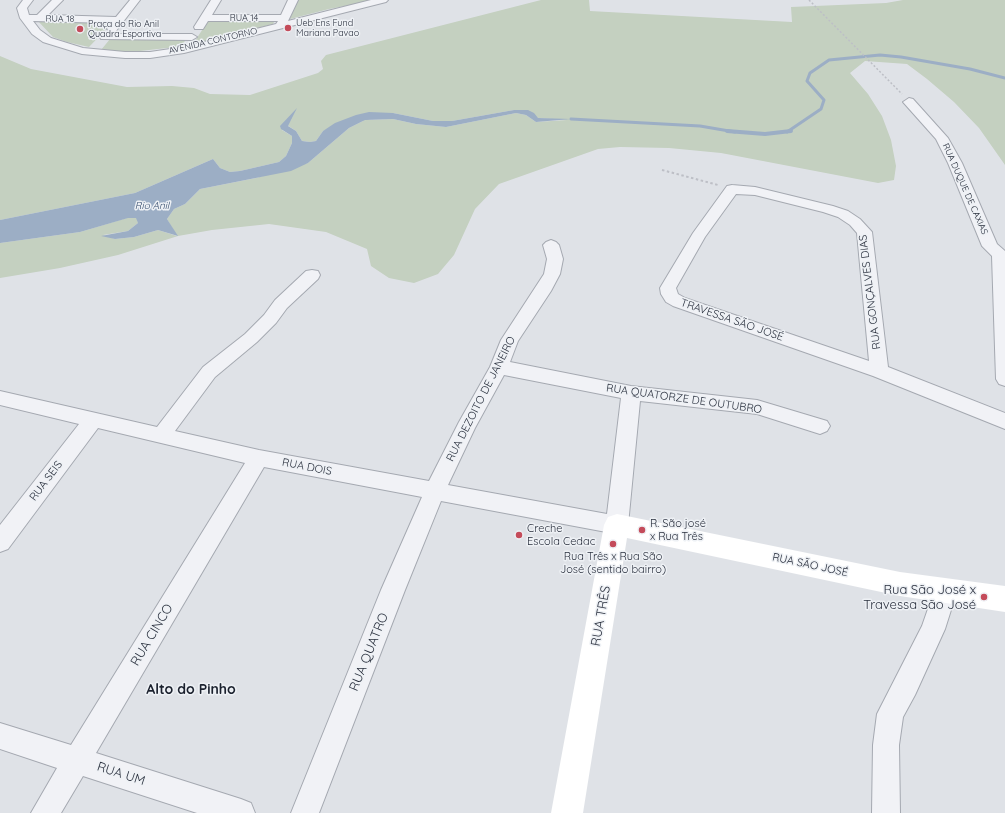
<!DOCTYPE html>
<meta charset="utf-8">
<style>
body{margin:0}
canvas{display:block;background:#dfe2e7}
</style>
<canvas width="1005" height="813"></canvas>
<script>
const ctx = document.querySelector('canvas').getContext('2d');
ctx.lineJoin = 'round';
function fillPath(path, color) {
  ctx.fillStyle = color;
  ctx.fill(path, 'evenodd');
}
function toPath(rows) {
  const path = new Path2D();
  for (const r of rows) {
    path.moveTo(r[0], r[1]);
    for (let i = 2; i < r.length; i += 2) path.lineTo(r[i], r[i + 1]);
  }
  return path;
}
function trace(path, color, width, dash) {
  ctx.strokeStyle = color;
  ctx.lineWidth = width;
  ctx.lineCap = dash ? 'butt' : 'round';
  ctx.setLineDash(dash || []);
  ctx.stroke(path);
}
function drawText(font, color, halo, rows, align = 'center') {
  ctx.font = font + ' Quicksand,sans-serif';
  ctx.lineWidth = 3;
  ctx.setLineDash([]);
  ctx.textBaseline = 'middle';
  ctx.strokeStyle = halo;
  ctx.fillStyle = color;
  for (const [text, x, y, turn = 0] of rows) {
    ctx.save();
    ctx.translate(x, y);
    ctx.rotate((+turn || 0) * Math.PI / 180);
    ctx.textAlign = isNaN(turn) ? turn : align;
    if (halo) ctx.strokeText(text, 0, 0);
    ctx.fillText(text, 0, 0);
    ctx.restore();
  }
}
const green = toPath([
 [297,0,367,0,366,2,329,9,290,19],
 [541,0,589,0,590,11,792,22,791,7,886,3,903,0,1005,0,1005,165,979,128,954,102,927,79,907,64,865,61,850,73,868,94,882,116,891,140,896,166,894,180,878,183,721,153,669,148,620,147,598,149,499,184,475,209,454,255,438,274,414,283,389,278,371,266,367,249,326,232,269,224,212,230,178,236,118,255,60,268,0,278,0,243,80,232,127,218,137,218,138,223,128,231,103,235,115,239,134,237,158,230,177,236,167,219,174,209,185,204,200,189,256,178,308,163,349,128,365,120,393,119,416,124,446,127,516,113,526,115,536,122,567,120,538,118,514,110,452,121,433,121,393,113,323,131,316,141,310,142,302,141,296,131,287,125,293,117,282,130,292,136,292,143,286,156,279,162,240,171,230,172,220,168,213,159,135,193,0,220,0,56,31,69,127,87,172,86,194,88,210,94,250,95,318,73,323,69,321,61,326,55],
 [37,20,113,22,89,47,67,42,53,37],
 [275,20,273,24,193,44,208,21],
 [110,39,186,39,182,46,167,48,131,52,101,50]
]);
const water = toPath([
 [297,108,288,126,296,131,302,141,310,142,316,141,323,131,335,123,356,115,369,112,393,113,433,121,452,121,514,110,528,110,534,113,538,118,571,119,536,122,526,115,516,113,446,127,416,124,393,119,365,120,349,128,308,163,291,171,200,189,185,204,174,209,167,219,178,236,158,230,134,237,115,239,101,236,128,231,138,223,136,218,128,218,80,232,0,243,0,220,135,193,213,159,220,168,230,172,240,171,279,162,286,156,292,143,292,136,281,129,280,126]
]);
const streamFar1 = toPath([
 [571,119,700,126,735,132],
 [787,132,821,109,824,100,807,81,810,73,829,60,880,55,901,57,970,69,1005,78]
]);
const stream = toPath([
 [727,131,765,134,791,131]
]);
const pathFar1 = toPath([
 [809,0,902,94]
]);
const path = toPath([
 [662,170,718,185]
]);
const street = toPath([
 [23,0,33,0,27,8,29,15,37,15,52,0,63,0,48,15,116,17,130,0,140,0,116,31,112,32,107,29,111,23,33,21,40,30,51,38,83,48,125,52,150,52,184,47,276,24,278,21,208,21,203,29,195,29,194,27,211,0,221,0,212,15,281,15,288,0,298,0,288,21,371,0,388,0,386,2,184,53,150,58,125,58,82,54,43,42,32,34,20,18,17,8,23,0],
 [105,34,192,34,197,37,192,40,101,39,100,37,101,35,105,34],
 [909,98,913,99,948,138,962,163,997,244,1005,251,1005,386,999,384,996,379,992,256,982,246,948,163,936,139,903,102,909,98],
 [732,185,755,187,833,206,848,211,860,219,872,232,888,367,1005,413,1005,429,873,376,673,306,666,302,661,294,660,288,693,233,727,186,732,185],
 [736,194,755,195,823,212,838,217,850,225,857,233,869,361,685,298,678,294,676,288,705,237,736,194],
 [551,240,556,242,559,245,563,259,560,274,551,291,518,341,510,362,631,386,757,400,827,421,830,426,827,431,820,434,757,414,640,401,628,525,625,532,617,534,441,501,405,590,319,813,291,813,381,590,422,497,264,467,96,753,241,799,251,803,255,813,197,813,83,776,61,813,31,813,57,768,0,749,0,723,71,745,245,463,98,428,8,549,0,552,0,525,79,424,0,405,0,391,157,427,203,367,245,334,264,315,275,300,306,271,312,270,318,271,320,275,318,279,287,308,276,323,257,342,215,377,175,431,259,450,429,481,459,422,490,367,501,340,544,274,547,259,543,245,546,242,551,240],
 [504,375,621,398,607,514,448,485,475,428,504,375],
 [945,580,953,583,957,591,945,629,915,695,903,717,899,745,900,813,872,813,873,745,877,714,922,626,937,583,945,580]
]);
const secondary = toPath([
 [617,514,900,572,1005,586,1005,612,900,596,627,538,583,813,551,813,604,525,608,517,617,514]
]);
const markers = [
 [288,28,4,"#c44b5a"],
 [80,29,4,"#c44b5a"],
 [642,530,4,"#c44b5a"],
 [519,535,4,"#c44b5a"],
 [613,544,4,"#c44b5a"],
 [984,597,4,"#c44b5a"]
];
const farStreetnames = [
 ["RUA 14",244,18],
 ["RUA 18",60,19,1],
 ["AVENIDA CONTORNO",213,41,-13],
 ["RUA DUQUE DE CAXIAS",965,189,66]
];
const farPoinames = [
 ["Ueb Ens Fund",296,23],
 ["Mariana Pavao",296,33],
 ["Praça do Rio Anil",88,24],
 ["Quadra Esportiva",88,34]
];
const farWaternames = [
 ["Rio Anil",152,206]
];
const streetNames = [
 ["RUA GONÇALVES DIAS",870,292,-97],
 ["TRAVESSA SÃO JOSÉ",732,320,19],
 ["RUA DEZOITO DE JANEIRO",481,399,-63],
 ["RUA QUATORZE DE OUTUBRO",684,399,8],
 ["RUA DOIS",307,467,11],
 ["RUA SEIS",46,481,-53],
 ["RUA SÃO JOSÉ",810,565,12]
];
const poiNames = [
 ["R. São josé",650,524],
 ["x Rua Três",650,537],
 ["Creche",527,529],
 ["Escola Cedac",527,542],
 ["Rua Três x Rua São",613,557,"center"],
 ["José (sentido bairro)",613,570,"center"]
];
const nearPoinames = [
 ["Rua São José x",976,590],
 ["Travessa São José",976,605]
];
const nearStreetnames = [
 ["RUA TRÊS",601,616,-80],
 ["RUA CINCO",152,635,-59],
 ["RUA QUATRO",369,652,-68],
 ["RUA UM",121,774,18]
];
const nearNeighbourhoodnames = [
 ["Alto do Pinho",191,690]
];
fillPath(green, '#c4d0c0');
fillPath(water, '#9caec5');
trace(streamFar1, '#9caec5', 3);
trace(stream, '#9caec5', 4);
trace(street, '#a5a9b1', 2);
trace(pathFar1, '#bdbfc6', 1.5, [2, 2]);
trace(path, '#bdbfc6', 2, [2.5, 2.5]);
fillPath(street, '#f1f2f6');
fillPath(secondary, '#fff');
for (const [x, y, r, color] of markers) {
  const dot = new Path2D();
  dot.arc(x, y, r, 0, 2 * Math.PI);
  ctx.fillStyle = color;
  ctx.fill(dot);
  trace(dot, '#eef1f5', 1.5);
}
drawText('9px', '#292f3d', '#eef1f5', farStreetnames);
drawText('9px', '#292f3d', '#eef1f5', farPoinames, 'left');
drawText('italic 10px', '#364d6e', '#eef1f5', farWaternames);
drawText('11px', '#292f3d', '#eef1f5', streetNames);
drawText('11px', '#292f3d', '#eef1f5', poiNames, 'left');
drawText('13px', '#292f3d', '#eef1f5', nearPoinames, 'right');
drawText('13px', '#292f3d', '#eef1f5', nearStreetnames);
drawText('bold 14px', '#1b212e', '#eef1f5', nearNeighbourhoodnames);
</script>
